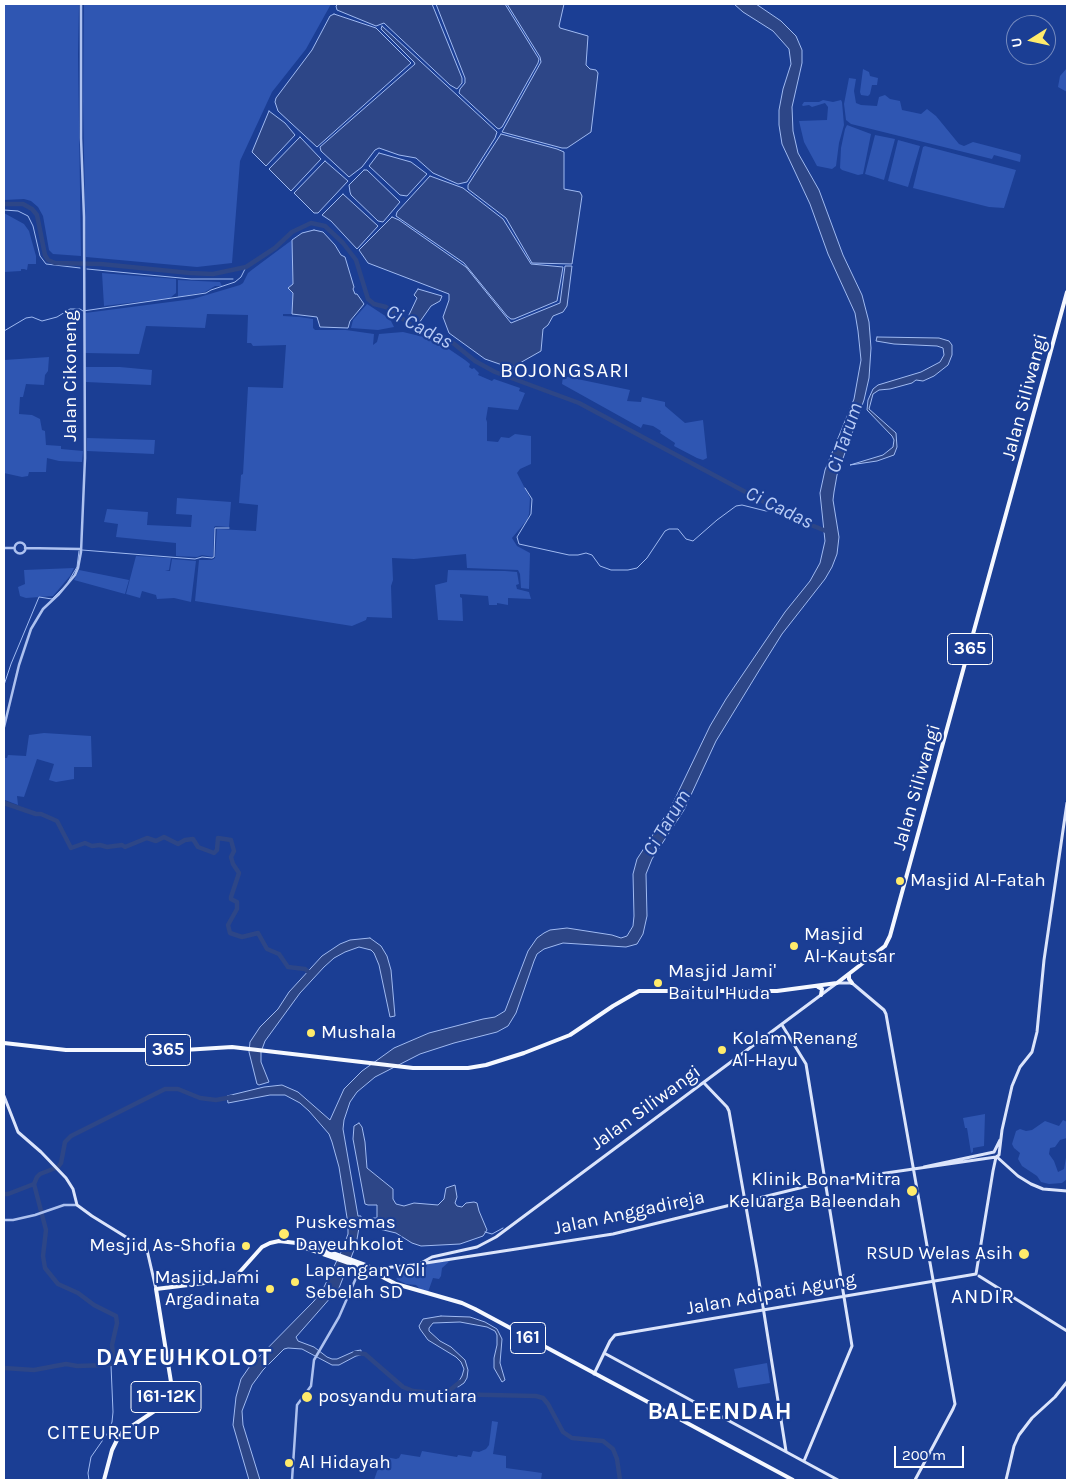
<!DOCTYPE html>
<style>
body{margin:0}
#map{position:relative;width:1071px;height:1484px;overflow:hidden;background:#1b3e94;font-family:Karla,sans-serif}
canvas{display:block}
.frame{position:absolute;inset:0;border:5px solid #fff;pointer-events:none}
.north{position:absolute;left:1006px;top:15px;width:50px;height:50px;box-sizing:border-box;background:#1b3e94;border:1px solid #768bbf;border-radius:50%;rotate:260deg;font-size:14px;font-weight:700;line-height:20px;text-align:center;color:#fff}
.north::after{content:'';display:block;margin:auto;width:18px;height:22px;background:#ffeb6b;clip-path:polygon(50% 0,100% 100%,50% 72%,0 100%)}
.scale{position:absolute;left:894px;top:1446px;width:70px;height:22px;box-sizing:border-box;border:2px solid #fff;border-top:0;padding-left:6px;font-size:15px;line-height:18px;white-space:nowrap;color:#fff;-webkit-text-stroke:4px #1b3e94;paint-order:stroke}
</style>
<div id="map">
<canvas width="1071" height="1484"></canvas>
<div class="frame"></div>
<div class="north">U</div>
<div class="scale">200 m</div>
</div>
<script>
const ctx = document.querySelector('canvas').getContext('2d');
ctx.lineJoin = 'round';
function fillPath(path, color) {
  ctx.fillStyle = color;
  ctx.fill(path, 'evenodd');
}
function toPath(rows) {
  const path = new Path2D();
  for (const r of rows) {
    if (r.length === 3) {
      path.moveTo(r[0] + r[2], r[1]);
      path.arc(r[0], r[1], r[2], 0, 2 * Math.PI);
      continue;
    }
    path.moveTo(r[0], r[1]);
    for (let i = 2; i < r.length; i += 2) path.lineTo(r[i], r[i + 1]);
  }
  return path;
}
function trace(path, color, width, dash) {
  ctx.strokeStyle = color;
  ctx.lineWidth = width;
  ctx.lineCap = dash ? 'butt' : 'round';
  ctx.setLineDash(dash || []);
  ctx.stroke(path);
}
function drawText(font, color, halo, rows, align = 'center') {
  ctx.font = font + ' Karla,sans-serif';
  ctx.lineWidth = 4.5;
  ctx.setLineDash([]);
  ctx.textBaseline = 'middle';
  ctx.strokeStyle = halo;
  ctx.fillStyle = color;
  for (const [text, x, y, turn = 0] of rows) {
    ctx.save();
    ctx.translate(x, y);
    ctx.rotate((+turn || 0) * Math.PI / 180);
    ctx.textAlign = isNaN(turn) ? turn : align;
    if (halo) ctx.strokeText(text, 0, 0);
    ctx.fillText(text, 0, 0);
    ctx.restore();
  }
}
const green = toPath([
 [4,4,79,4,78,54,81,256,53,254,49,250,43,216,38,207,31,201,24,199,4,200],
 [84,4,331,4,306,49,272,92,240,161,232,263,197,267,86,257,83,101],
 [1067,68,1067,92,1058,87,1060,76],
 [863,69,869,72,870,76,878,78,877,85,872,85,870,94,868,96,861,95,860,92],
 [849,78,856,79,854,91,856,103,861,105,877,106,879,97,885,95,890,99,900,101,902,110,921,114,927,109,936,116,959,144,964,146,973,142,1019,154,1021,155,1020,162,994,155,992,159,851,124,846,120,844,104],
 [823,100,833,102,841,100,842,102,844,125,839,143,836,166,832,169,817,166,804,142,799,121,827,120,828,107,825,103,812,107,809,105,803,106,802,105,804,102,819,102],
 [847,125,871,134,863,174,858,175,842,170,840,168,841,148,845,129],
 [875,135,895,139,884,180,865,174],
 [898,140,920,146,908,187,888,181],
 [925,146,1016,170,1004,208,989,207,913,188,923,147],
 [4,213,24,224,29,231,36,256,36,264,28,264,27,270,24,269,21,269,21,271,4,272],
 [292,240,293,293,292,314,283,314,283,316,300,317,313,319,313,328,315,330,346,330,374,334,373,345,377,342,379,334,403,332,428,338,443,345,465,360,470,364,469,367,472,369,474,368,479,373,478,375,492,381,494,379,520,388,519,391,525,393,518,410,488,407,486,419,487,422,487,441,498,442,501,437,509,438,515,434,531,436,531,464,520,469,517,473,530,498,529,514,527,520,512,538,517,546,530,553,529,589,521,588,520,574,518,570,467,568,466,554,414,559,392,558,393,580,391,586,392,618,367,617,366,620,352,626,195,601,199,560,212,560,215,558,217,529,256,531,258,505,239,503,241,475,243,474,248,387,283,388,286,345,253,346,251,343,247,343,248,315,207,314,205,328,146,326,139,354,85,353,85,313,193,299,240,285,243,283,248,273,253,269],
 [102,273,176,279,176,293,170,298,104,306],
 [178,280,220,282,222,286,215,286,205,292,178,297],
 [367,304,390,319,394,327,378,330,351,328,353,320],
 [49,357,48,371,45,375,44,385,26,384,23,397,20,397,19,414,32,415,40,419,42,430,45,431,46,445,61,446,61,449,83,451,82,462,59,461,47,458,46,472,29,472,28,476,22,477,4,473,4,360],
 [86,367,120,367,152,370,151,385,86,382],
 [563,376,630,390,627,401,641,402,642,397,665,402,665,406,685,423,703,420,707,458,703,460,697,458,674,446,675,443,660,433,661,431,653,426,643,424,641,428,562,384],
 [87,438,155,440,154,454,87,451],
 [177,498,231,502,229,527,215,526,214,528,213,557,202,555,197,557,176,556,176,543,116,537,118,524,104,522,107,509,148,512,147,525,191,527,192,515,176,514],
 [136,556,171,558,169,570,165,571,170,571,172,559,196,561,191,602,174,598,157,599,156,595,142,591,140,598,126,594],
 [74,568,70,576,53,596,26,598,20,596,18,587,25,584,24,570],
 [79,570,129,580,125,594,74,580],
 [448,570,505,571,517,572,519,584,516,585,517,589,529,592,531,599,508,598,508,605,497,603,497,605,489,605,488,596,460,594,460,597,462,598,463,621,438,620,435,585,447,582],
 [44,733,91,736,92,767,74,767,74,779,56,782,49,780,54,764,37,759,24,797,17,796,18,805,5,800,4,758,7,758,8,755,26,756,29,735],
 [985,1114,984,1146,973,1148,973,1152,971,1153,967,1128,965,1128,963,1118],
 [1063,1120,1067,1122,1067,1138,1060,1140,1055,1147,1050,1148,1049,1154,1054,1161,1058,1172,1064,1169,1067,1152,1067,1179,1062,1183,1049,1184,1041,1182,1037,1176,1022,1166,1018,1159,1020,1153,1014,1148,1012,1144,1016,1131,1020,1129,1026,1131,1032,1130,1045,1121,1059,1126],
 [450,1261,442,1268,441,1276,439,1279,433,1278,428,1292,421,1290,416,1285,406,1284,396,1279,402,1273,399,1269,408,1268,414,1273,417,1272,423,1268,426,1268,428,1263],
 [767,1363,770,1383,738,1388,734,1369],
 [492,1421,498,1422,493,1454,506,1456,506,1468,542,1473,541,1480,374,1480,381,1460,385,1460,386,1457,396,1459,399,1458,401,1454,420,1457,422,1451,457,1457,458,1455,471,1457,473,1451,479,1452,486,1449,489,1445]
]);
const water = toPath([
 [338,4,432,4,462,78,462,83,457,89,450,85,384,23,376,26,337,10,336,6,338,4],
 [436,4,505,4,539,59,538,63,502,127,499,129,497,128,459,93,460,89,465,83,465,78,436,4],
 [507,4,564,4,559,26,560,28,588,36,586,65,590,69,596,70,598,73,591,132,567,148,562,148,502,132,541,62,540,57,507,4],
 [734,4,756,4,781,21,796,36,802,50,802,63,792,107,793,131,798,153,819,190,843,255,862,295,869,322,871,348,869,378,864,400,837,475,834,492,833,500,839,537,837,554,832,567,825,579,782,634,760,669,716,741,684,810,652,859,646,874,647,916,643,934,637,944,626,947,563,943,544,949,537,954,534,961,516,1013,508,1026,497,1032,454,1043,420,1054,375,1077,357,1092,350,1102,344,1120,343,1129,358,1216,361,1216,356,1245,339,1288,296,1337,298,1341,314,1347,327,1357,332,1359,337,1359,355,1351,361,1350,361,1355,356,1356,339,1365,332,1365,302,1349,288,1348,284,1349,263,1370,252,1385,242,1411,243,1425,260,1480,249,1480,233,1425,236,1397,241,1379,250,1366,314,1301,324,1287,343,1248,348,1234,348,1224,339,1167,332,1142,329,1134,309,1111,300,1103,285,1095,270,1095,228,1103,227,1096,264,1087,282,1085,298,1092,330,1120,344,1089,362,1071,394,1048,429,1033,483,1019,495,1017,505,1011,528,951,537,938,544,933,550,930,567,928,612,935,621,938,627,936,633,926,634,916,633,874,637,859,671,807,710,726,726,699,785,612,810,581,820,563,825,541,820,493,825,470,854,399,861,360,858,331,855,313,828,254,810,204,782,144,779,125,779,110,783,89,791,64,789,49,773,31,743,12,734,4],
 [334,14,376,28,411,63,317,147,278,111,275,102,276,98,312,50,330,16,334,14],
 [382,26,497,132,495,138,467,182,458,184,433,173,416,158,399,155,379,148,375,150,362,167,349,177,321,151,320,147,415,64,414,62,381,29,382,26],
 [269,111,285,123,295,135,266,166,252,152,269,111],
 [501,134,557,149,564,152,564,189,580,192,582,196,572,264,532,263,506,218,468,189,468,185,501,134],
 [300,137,321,159,291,191,269,169,300,137],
 [379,153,411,162,427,174,407,196,400,195,369,166,379,153],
 [325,161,348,181,318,213,314,213,294,193,325,161],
 [364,170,367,170,400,202,383,222,378,221,351,195,350,192,349,185,364,170],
 [430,176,463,188,503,219,531,264,563,267,557,301,514,319,511,319,507,316,464,263,396,216,397,212,430,176],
 [343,194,378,226,357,249,331,221,322,215,343,194],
 [392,217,399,220,466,267,511,323,560,303,565,266,572,266,567,306,563,312,553,316,548,325,543,329,541,351,511,368,485,359,449,333,443,317,449,300,449,294,368,263,359,250,392,217],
 [314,230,323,232,335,245,341,255,345,257,354,287,353,289,355,294,357,294,364,304,350,321,348,328,320,327,317,317,292,314,293,293,288,288,293,284,292,240,302,233,314,230],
 [418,289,442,296,440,301,431,306,419,323,408,317,417,298,414,295,418,289],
 [877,337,939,338,949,341,952,345,952,355,948,365,934,376,923,381,916,380,912,383,890,389,879,390,873,394,869,409,896,433,897,447,894,455,877,461,850,465,883,455,893,447,894,440,892,436,867,410,868,400,873,389,878,385,921,372,940,362,944,355,943,348,937,346,894,344,876,341,877,337],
 [370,938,381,946,387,956,391,970,395,1016,390,1017,379,965,374,953,371,950,359,947,345,952,334,958,324,967,300,993,265,1041,261,1052,261,1062,269,1082,259,1085,257,1084,249,1052,250,1042,260,1027,278,1009,289,992,322,956,340,944,350,940,370,938],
 [359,1123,362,1127,365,1142,367,1168,393,1189,393,1199,396,1204,404,1206,414,1203,438,1205,444,1199,446,1188,455,1185,457,1197,455,1203,457,1206,462,1207,466,1203,474,1202,477,1203,479,1211,487,1230,483,1236,460,1244,421,1246,412,1243,396,1233,371,1227,370,1222,377,1221,377,1205,368,1205,365,1204,353,1139,354,1126,359,1123],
 [441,1316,470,1317,485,1322,497,1329,502,1339,500,1363,505,1380,502,1382,494,1368,494,1358,497,1345,497,1335,495,1331,487,1327,460,1322,433,1323,429,1328,429,1331,440,1341,451,1347,465,1360,468,1370,467,1378,464,1383,458,1387,456,1386,462,1376,464,1369,461,1362,456,1357,428,1340,420,1329,419,1326,423,1319,441,1316]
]);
const stream = toPath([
 [4,210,18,211,28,216,33,226,40,256,46,264,80,268],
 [87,269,191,279,233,279],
 [4,331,26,318,32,317,42,321,57,317,70,309,80,309,83,311,206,293,211,290,235,282,241,277,246,267],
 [525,488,532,499,531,514,517,537,519,544,569,555,578,555,586,553,592,555,600,566,611,570,628,570,637,568,647,558,665,531,669,529,678,529,686,539,693,541,717,520,736,506,742,505,766,511,778,509],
 [82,550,195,559,202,557,212,558,214,557,215,528,229,528],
 [68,582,77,567,79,551],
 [4,685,11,664,39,597,52,599,62,589],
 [373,1218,377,1218],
 [485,1232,492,1234,503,1228],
 [89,1480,88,1473,91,1457,107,1434,112,1422,113,1412,111,1365]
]);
const river = toPath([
 [4,204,23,204,32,209,37,215,45,255,48,260,55,263,101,264,190,273,213,274,246,267,275,248,292,232,311,223,325,226,343,243,356,260,368,299,374,304,386,307,421,332,436,332,453,343,475,361,495,372,579,403,796,519,826,531],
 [4,803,36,814,41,814,57,821,71,848,85,843,92,846,100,845,107,847,122,845,125,847,147,838,156,841,164,837,178,844,185,840,193,839,198,847,214,853,217,850,218,838,231,840,234,851,231,857,233,864,239,873,231,897,231,899,237,902,237,909,228,925,230,933,242,937,258,933,267,949,279,954,288,967,305,969,311,974],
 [4,1194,8,1194,34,1184],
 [355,1353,365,1354,403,1387,413,1391,444,1394,536,1396,543,1398,548,1404,563,1432,572,1438,603,1441,613,1449,617,1459,620,1480],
 [4,1368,34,1370,66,1364,77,1366,108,1365,113,1363,114,1361,112,1345,117,1323,116,1316,94,1305,78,1293,58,1284,45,1268,43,1256,46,1230,34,1184,37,1177,40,1174,58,1167,61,1163,65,1142,71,1136,165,1089,178,1089,200,1098,216,1100,232,1097],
 [445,1394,460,1382]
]);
const tertiary = toPath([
 [20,548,5.5],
 [4,548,14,548],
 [25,548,81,549],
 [4,727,19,665,31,629,43,609,59,594,75,575,78,568,81,552,85,458,84,217,81,138,81,4],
 [4,1220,13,1220,35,1215,64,1205,77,1205],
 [292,1480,297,1405,311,1386,314,1360,339,1317,356,1278,358,1275,368,1270]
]);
const secondary = toPath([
 [782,1025,806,1064,852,1346,804,1461],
 [704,1083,727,1107,729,1111,757,1269,786,1451],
 [4,1096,18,1132,41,1152,66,1178,73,1189,77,1205,92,1216,147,1250,156,1289],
 [997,1157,1018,1176,1031,1184,1043,1189,1067,1191],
 [924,1167,994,1152,1000,1140],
 [421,1263,432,1257,477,1247,496,1237,837,983,852,983,884,1010,886,1014,955,1404,953,1409,915,1480],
 [373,1269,413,1265,613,1234,824,1182,996,1157],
 [979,1276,1067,1331],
 [604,1353,838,1480],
 [594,1374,610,1341,615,1335,976,1274,993,1171,996,1157,999,1155,1002,1130,1012,1086,1020,1067,1032,1052,1037,1032,1044,960,1067,803],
 [1006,1480,1014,1446,1019,1435,1032,1418,1055,1397,1067,1382]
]);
const primary = toPath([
 [849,974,849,979,852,983],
 [818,987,822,989,821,995],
 [4,1043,66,1050,184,1050,232,1047,413,1068,468,1068,486,1065,524,1053,570,1035,613,1006,639,991,777,991,837,983,885,946,890,936,1067,292],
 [301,1244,303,1247,369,1270,396,1284,462,1303,475,1309,793,1480],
 [104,1480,112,1450,120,1434,159,1408,166,1398,171,1382,156,1289,229,1280,237,1275,262,1247,270,1243,279,1241,305,1244,327,1251,368,1266,374,1269,376,1273]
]);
const markers = [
 [900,881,5,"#ffeb6b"],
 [794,946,5,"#ffeb6b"],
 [658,983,5,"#ffeb6b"],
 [311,1033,5,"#ffeb6b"],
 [722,1050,5,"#ffeb6b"],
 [912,1191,6,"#ffeb6b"],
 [284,1234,6,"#ffeb6b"],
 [246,1246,5,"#ffeb6b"],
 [1024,1254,6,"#ffeb6b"],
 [295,1282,5,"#ffeb6b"],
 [270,1289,5,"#ffeb6b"],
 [307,1397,6,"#ffeb6b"],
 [289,1463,5,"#ffeb6b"]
];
const shields = [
 [970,649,45],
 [168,1050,45],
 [528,1338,35],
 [166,1397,70]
];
const shieldNames = [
 ["365",970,649],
 ["365",168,1050],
 ["161",528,1338],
 ["161-12K",166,1397]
];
const streetNames = [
 ["Jalan Cikoneng",71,376,-90],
 ["Jalan Siliwangi",1025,397,-75],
 ["Jalan Siliwangi",917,787,-74],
 ["Jalan Siliwangi",646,1108,-36],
 ["Jalan Anggadireja",629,1213,-12],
 ["Jalan Adipati Agung",771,1294,-10]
];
const poiNames = [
 ["Masjid Al-Fatah",910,881],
 ["Masjid",804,935],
 ["Al-Kautsar",804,957],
 ["Masjid Jami'",668,972],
 ["Baitul Huda",668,994],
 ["Mushala",321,1033],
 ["Kolam Renang",732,1039],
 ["Al-Hayu",732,1061],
 ["Klinik Bona Mitra",901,1180,"right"],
 ["Keluarga Baleendah",901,1202,"right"],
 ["Puskesmas",295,1223],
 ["Dayeuhkolot",295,1245],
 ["Mesjid As-Shofia",236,1246,"right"],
 ["RSUD Welas Asih",1013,1254,"right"],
 ["Lapangan Voli",305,1271],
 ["Sebelah SD",305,1293],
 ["Masjid Jami",260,1278,"right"],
 ["Argadinata",260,1300,"right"],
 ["posyandu mutiara",318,1397],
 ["Al Hidayah",299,1463]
];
const waterNames = [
 ["Ci Cadas",419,327,28],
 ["Ci Tarum",845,438,-71],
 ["Ci Cadas",779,508,26],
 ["Ci Tarum",667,823,-59]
];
const quarterNames = [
 ["BOJONGSARI",565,371],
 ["ANDIR",983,1297],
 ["CITEUREUP",104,1433]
];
const districtNames = [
 ["DAYEUHKOLOT",184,1358],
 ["BALEENDAH",720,1412]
];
fillPath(green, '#2f56b2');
fillPath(water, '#2d4687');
trace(water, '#a0baf1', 1);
trace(stream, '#a0baf1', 1);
trace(river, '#2d4687', 4.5);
trace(tertiary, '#adc1ef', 2.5);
trace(secondary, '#dbe4fb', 3);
trace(primary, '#f5f8ff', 4);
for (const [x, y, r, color] of markers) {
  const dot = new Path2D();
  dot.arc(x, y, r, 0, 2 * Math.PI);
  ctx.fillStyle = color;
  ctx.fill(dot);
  trace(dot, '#1b3e94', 2);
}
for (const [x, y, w] of shields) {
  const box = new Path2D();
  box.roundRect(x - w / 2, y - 15.5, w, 31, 4);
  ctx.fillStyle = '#1b3e94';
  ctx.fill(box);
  trace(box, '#fff', 1);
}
drawText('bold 18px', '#fff', null, shieldNames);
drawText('19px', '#fff', '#1b3e94', streetNames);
drawText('19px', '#fff', '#1b3e94', poiNames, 'left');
drawText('italic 20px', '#b9ccf6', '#1b3e94', waterNames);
ctx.letterSpacing = '1px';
drawText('21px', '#fff', '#1b3e94', quarterNames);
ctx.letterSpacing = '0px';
ctx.letterSpacing = '1px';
drawText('bold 24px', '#fff', '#1b3e94', districtNames);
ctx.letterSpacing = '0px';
</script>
